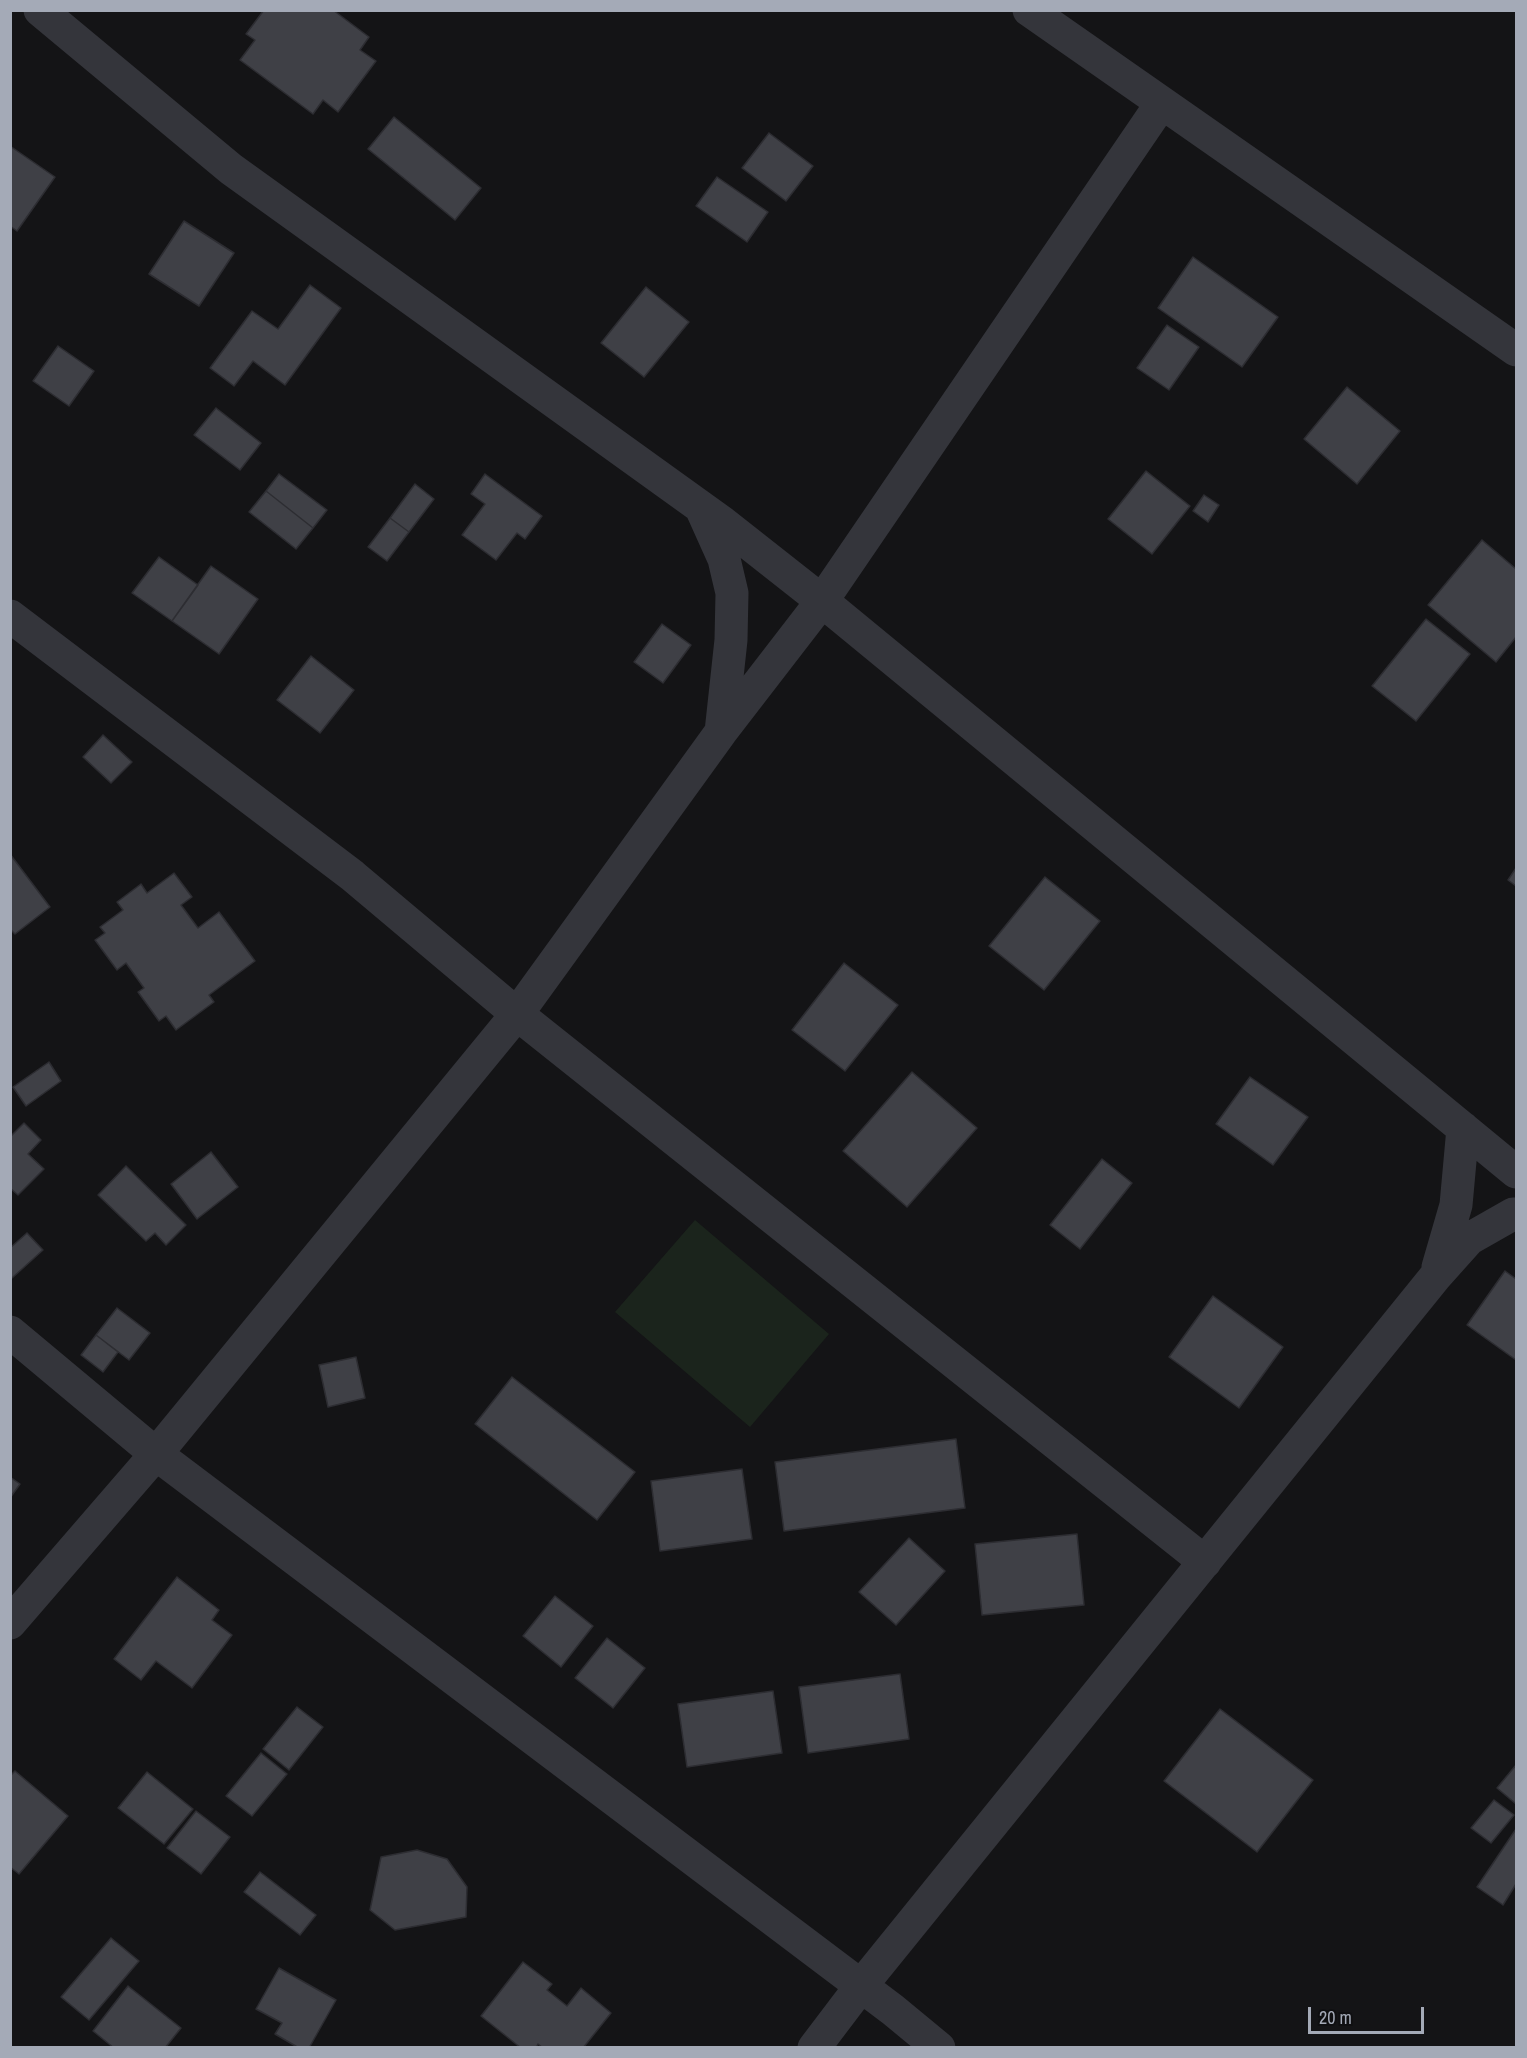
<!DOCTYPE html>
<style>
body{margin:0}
#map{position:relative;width:1527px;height:2058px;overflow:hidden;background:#141416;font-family:"Archivo Narrow",sans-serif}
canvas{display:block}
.frame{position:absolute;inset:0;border:12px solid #a4aab7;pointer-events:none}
.scale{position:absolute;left:1308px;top:2007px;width:116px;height:27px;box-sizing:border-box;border:3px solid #a4aab7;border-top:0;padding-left:8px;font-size:18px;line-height:21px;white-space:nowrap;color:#a4aab7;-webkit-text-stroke:4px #0f0f11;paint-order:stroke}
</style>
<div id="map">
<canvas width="1527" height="2058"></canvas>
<div class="frame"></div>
<div class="scale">20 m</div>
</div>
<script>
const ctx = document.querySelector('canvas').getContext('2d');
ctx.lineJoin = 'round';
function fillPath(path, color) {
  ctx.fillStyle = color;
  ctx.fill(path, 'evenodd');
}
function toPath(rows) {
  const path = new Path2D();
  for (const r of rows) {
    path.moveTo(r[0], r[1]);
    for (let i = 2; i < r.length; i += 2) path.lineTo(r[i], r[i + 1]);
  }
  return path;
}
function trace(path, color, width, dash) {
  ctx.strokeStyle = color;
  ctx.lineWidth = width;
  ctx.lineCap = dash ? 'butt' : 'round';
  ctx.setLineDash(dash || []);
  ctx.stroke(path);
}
const green = toPath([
 [695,1220,829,1334,750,1427,615,1312]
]);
const building = toPath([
 [264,10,333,10,369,37,360,50,376,61,338,112,323,100,313,114,240,60,255,40,246,34,264,10],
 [394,117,481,188,455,220,368,149,394,117],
 [769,133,813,166,786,201,742,168,769,133],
 [10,146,55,177,17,231,10,226,10,146],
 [717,177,768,212,747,242,696,206,717,177],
 [184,221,234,253,199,306,149,274,184,221],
 [1193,257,1278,317,1242,367,1158,308,1193,257],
 [310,285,341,308,285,385,253,361,234,386,210,368,252,311,278,329,310,285],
 [646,287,689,322,644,377,601,343,646,287],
 [1167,325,1199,347,1169,390,1137,368,1167,325],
 [58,346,94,371,69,406,33,381,58,346],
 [1347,387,1400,431,1357,484,1304,439,1347,387],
 [216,408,261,443,240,470,194,435,216,408],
 [1146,471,1190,506,1152,554,1108,519,1146,471],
 [279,474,327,510,313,528,266,491,279,474],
 [485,474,542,516,525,539,517,533,496,560,462,535,485,504,471,494,485,474],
 [415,484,434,499,409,532,390,518,415,484],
 [266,491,313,528,296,549,249,512,266,491],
 [1204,495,1219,505,1208,522,1193,511,1204,495],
 [390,518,409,532,387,561,368,547,390,518],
 [1482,540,1516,569,1516,637,1496,662,1428,605,1482,540],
 [159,557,198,585,172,621,132,593,159,557],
 [211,566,258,599,219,654,172,621,211,566],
 [1426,619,1470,654,1416,721,1372,686,1426,619],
 [662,624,691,645,663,683,634,662,662,624],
 [311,656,354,690,320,733,277,700,311,656],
 [103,735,132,762,111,783,83,757,103,735],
 [10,854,50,907,15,934,10,929,10,854],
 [1516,868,1516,886,1508,880,1516,868],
 [174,873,192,897,181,905,198,928,219,912,255,961,209,995,214,1002,176,1030,166,1016,159,1021,138,992,144,988,126,963,117,970,95,940,105,933,100,927,123,910,117,902,141,884,147,893,174,873],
 [1045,877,1100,921,1044,990,989,946,1045,877],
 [844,963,898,1005,845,1071,792,1030,844,963],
 [49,1062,61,1081,26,1106,13,1087,49,1062],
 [912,1072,977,1128,907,1207,843,1151,912,1072],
 [1250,1077,1308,1117,1273,1165,1216,1124,1250,1077],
 [24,1123,41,1140,28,1154,44,1169,18,1195,10,1188,10,1137,24,1123],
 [211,1152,238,1187,197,1219,171,1184,211,1152],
 [1102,1159,1132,1183,1080,1249,1050,1225,1102,1159],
 [126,1166,186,1225,166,1245,155,1233,146,1241,98,1195,126,1166],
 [27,1233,43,1250,12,1278,10,1276,10,1248,27,1233],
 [1505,1271,1516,1279,1516,1360,1467,1325,1505,1271],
 [1213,1296,1283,1347,1239,1408,1169,1357,1213,1296],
 [117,1308,150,1333,129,1360,96,1335,117,1308],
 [96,1335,118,1352,103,1372,81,1355,96,1335],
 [356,1357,365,1398,328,1407,319,1365,356,1357],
 [512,1377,635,1472,597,1520,475,1424,512,1377],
 [956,1439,965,1508,784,1531,775,1462,956,1439],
 [742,1469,752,1539,660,1551,651,1481,742,1469],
 [10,1477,20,1484,10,1498,10,1477],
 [1077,1534,1084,1605,982,1615,975,1544,1077,1534],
 [909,1538,945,1571,896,1625,859,1592,909,1538],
 [177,1577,219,1610,212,1620,232,1635,192,1688,156,1661,141,1680,114,1659,177,1577],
 [555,1596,593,1626,561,1667,523,1636,555,1596],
 [607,1638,645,1668,613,1708,575,1678,607,1638],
 [900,1674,909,1739,808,1753,799,1687,900,1674],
 [773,1691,782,1753,687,1767,678,1704,773,1691],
 [297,1707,323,1727,289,1770,263,1749,297,1707],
 [1220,1709,1313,1780,1257,1852,1164,1781,1220,1709],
 [261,1753,287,1774,252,1816,226,1796,261,1753],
 [1516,1765,1516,1804,1497,1788,1516,1765],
 [15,1771,68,1816,19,1874,10,1867,10,1776,15,1771],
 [147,1772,193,1809,164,1844,118,1808,147,1772],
 [1494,1800,1514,1815,1491,1843,1471,1828,1494,1800],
 [196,1811,230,1837,201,1874,167,1848,196,1811],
 [1516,1829,1516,1884,1503,1905,1477,1887,1516,1829],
 [417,1850,447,1859,467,1887,466,1917,395,1930,370,1910,381,1857,417,1850],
 [260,1872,316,1915,300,1935,244,1892,260,1872],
 [111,1938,139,1961,89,2020,61,1997,111,1938],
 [523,1962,552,1984,547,1990,567,2006,581,1988,611,2013,583,2048,543,2048,538,2044,536,2048,521,2048,481,2016,523,1962],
 [279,1968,336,2000,309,2048,299,2048,275,2034,282,2023,256,2009,279,1968],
 [128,1986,181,2028,165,2048,114,2048,93,2031,128,1986]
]);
const minor = toPath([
 [40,10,231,169,723,523,822,601,1516,1172],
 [1029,10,1516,350],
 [702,510,724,559,732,593,731,640,721,732],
 [10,616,353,876,517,1014,1205,1562],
 [1438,1267,1456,1205,1463,1128],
 [10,1332,156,1454,893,2010,939,2048],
 [10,1623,156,1454,517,1014,721,732,822,601,1161,104],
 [814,2048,861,1986,1435,1277,1469,1239,1513,1214,1516,1214]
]);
fillPath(green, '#1b241c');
fillPath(building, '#3f4046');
trace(building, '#2d2d32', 1.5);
trace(minor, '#34353b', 33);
</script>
